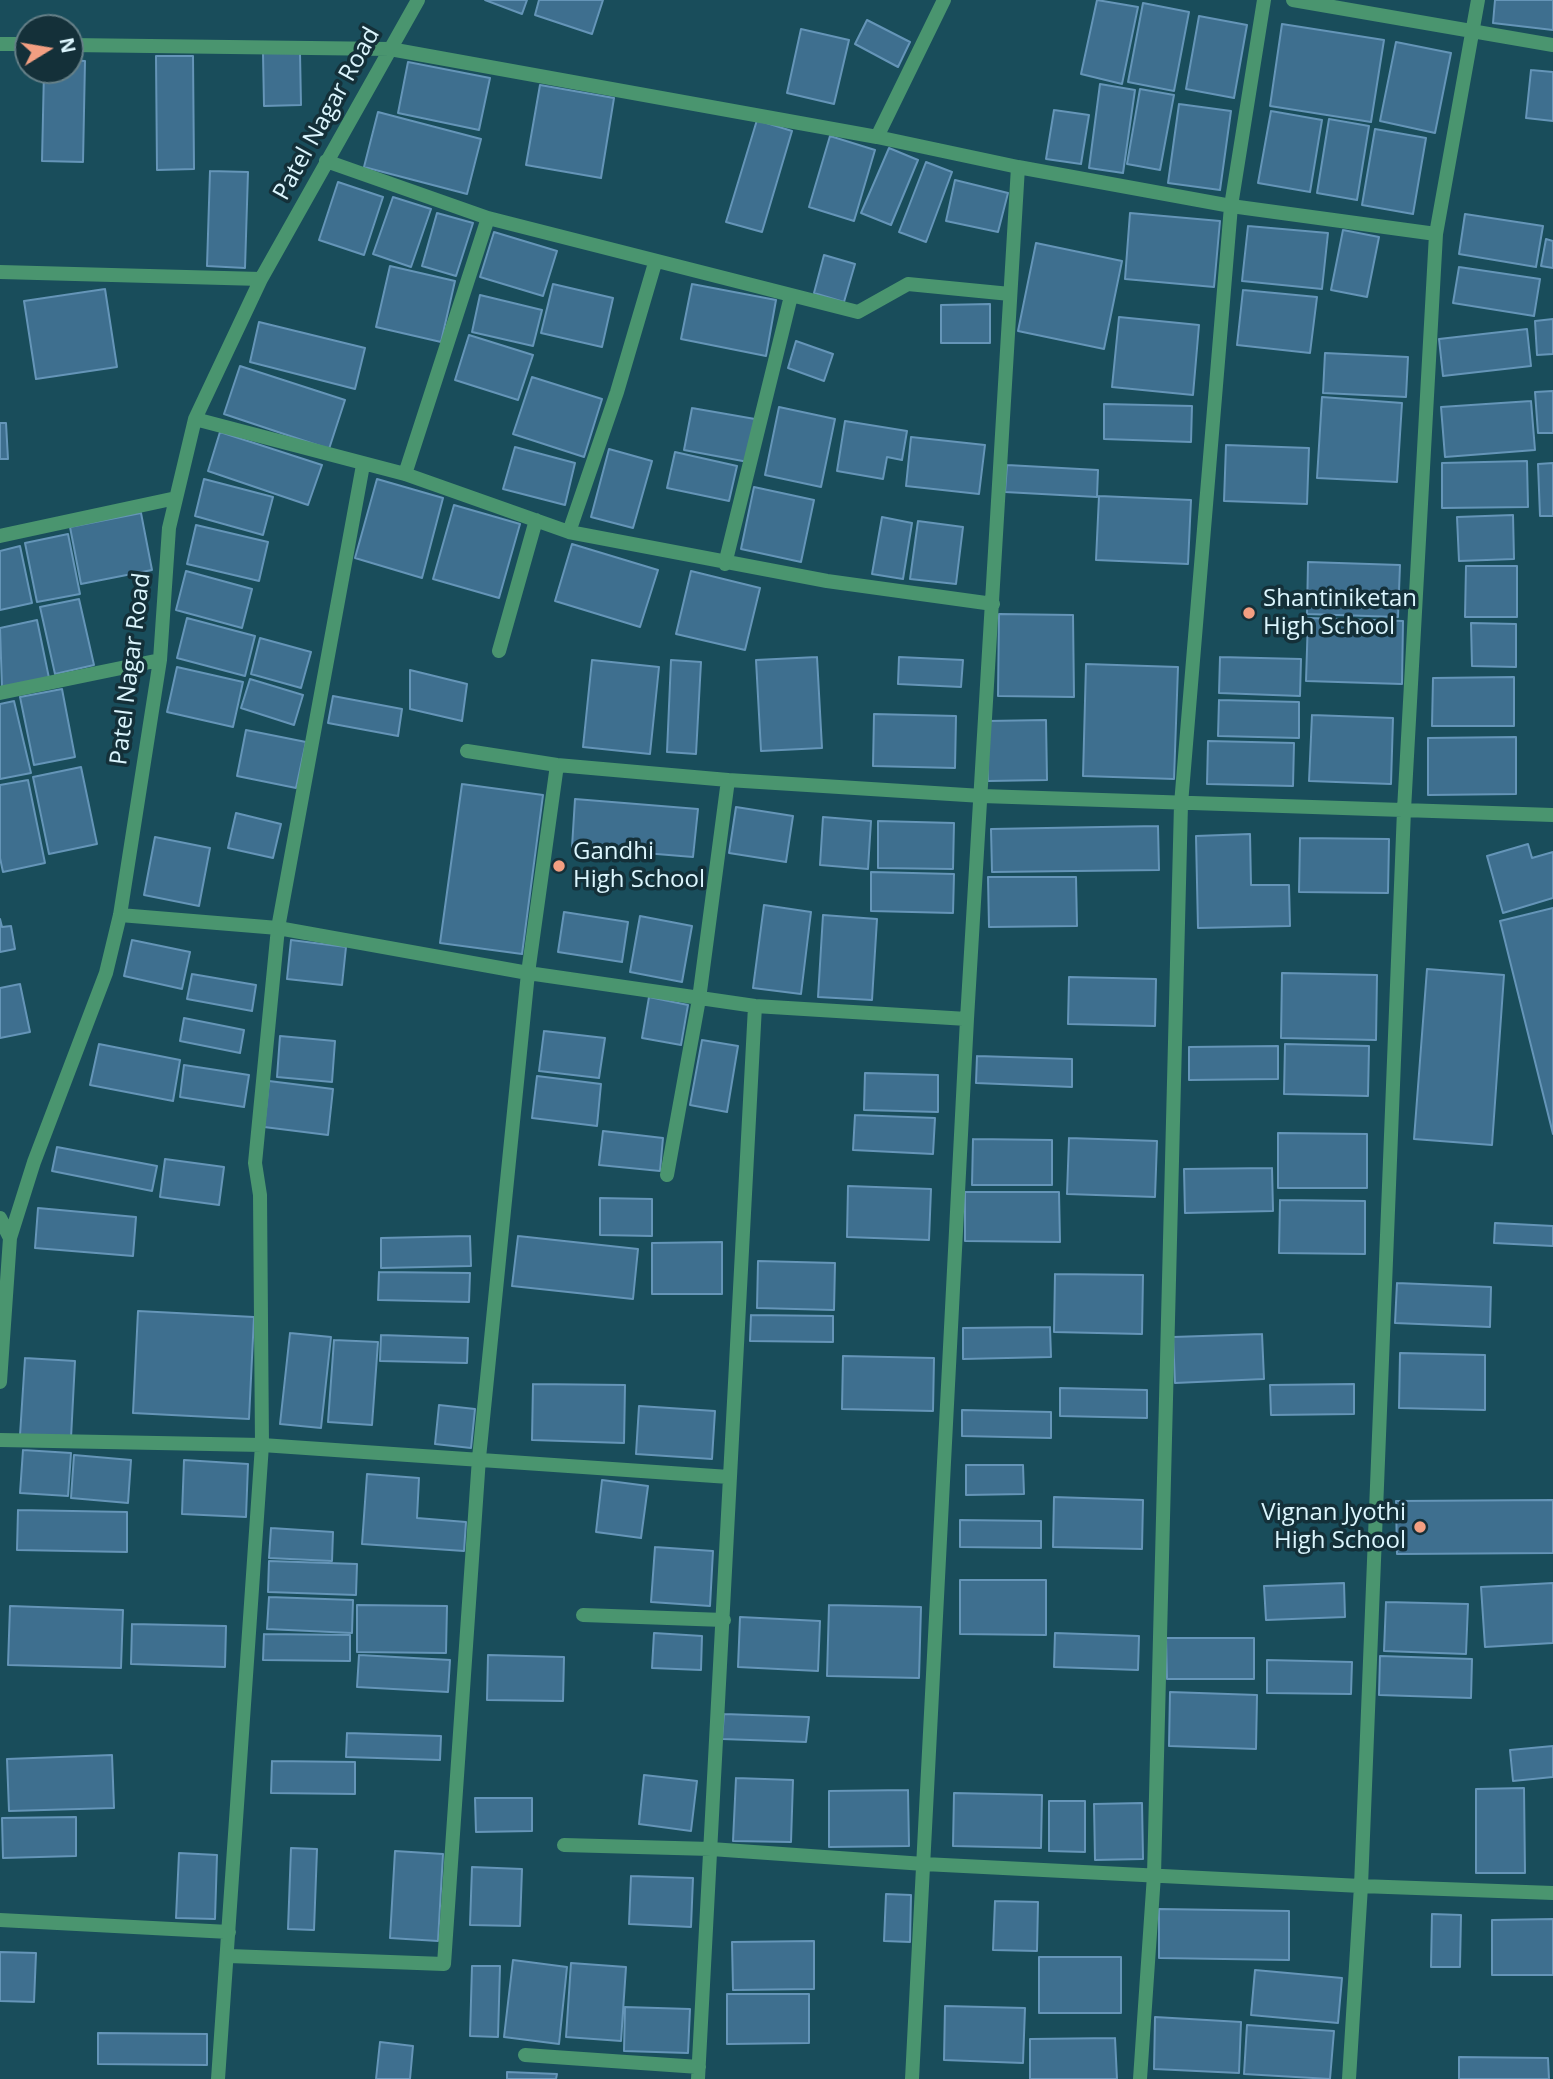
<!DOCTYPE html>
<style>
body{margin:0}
#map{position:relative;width:1553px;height:2079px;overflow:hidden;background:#194d5b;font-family:"Open Sans",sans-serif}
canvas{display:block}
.north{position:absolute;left:14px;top:14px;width:70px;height:70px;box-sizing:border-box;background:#143039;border:2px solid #647f87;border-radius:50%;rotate:79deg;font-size:19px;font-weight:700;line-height:28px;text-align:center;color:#dbf5fd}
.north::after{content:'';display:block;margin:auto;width:24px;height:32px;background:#f39f82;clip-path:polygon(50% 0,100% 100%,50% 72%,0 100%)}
</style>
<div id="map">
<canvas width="1553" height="2079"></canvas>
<div class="north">N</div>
</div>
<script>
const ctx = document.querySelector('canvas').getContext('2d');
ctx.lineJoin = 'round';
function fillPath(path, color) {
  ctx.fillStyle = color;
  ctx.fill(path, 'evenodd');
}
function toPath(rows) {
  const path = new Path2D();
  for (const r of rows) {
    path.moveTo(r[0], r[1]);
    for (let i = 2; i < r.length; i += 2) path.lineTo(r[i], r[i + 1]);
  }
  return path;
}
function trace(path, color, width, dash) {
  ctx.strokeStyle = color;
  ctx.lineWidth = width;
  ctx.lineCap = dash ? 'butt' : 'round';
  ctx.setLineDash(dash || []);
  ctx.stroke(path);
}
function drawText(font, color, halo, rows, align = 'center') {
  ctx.font = font + ' "Open Sans",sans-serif';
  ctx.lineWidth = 7;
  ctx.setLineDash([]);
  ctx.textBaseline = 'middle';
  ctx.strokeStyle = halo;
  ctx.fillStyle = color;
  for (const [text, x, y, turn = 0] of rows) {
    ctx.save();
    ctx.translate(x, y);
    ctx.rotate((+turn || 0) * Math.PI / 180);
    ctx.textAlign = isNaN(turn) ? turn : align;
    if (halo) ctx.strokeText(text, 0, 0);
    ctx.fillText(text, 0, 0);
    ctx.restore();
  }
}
const building = toPath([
 [485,0,527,0,522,14,485,0],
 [539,0,603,0,592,34,535,15,539,0],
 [1097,0,1138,7,1122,84,1081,74,1097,0],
 [1495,0,1553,0,1553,30,1493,23,1495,0],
 [1143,3,1189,12,1174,91,1128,82,1143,3],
 [1199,16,1247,25,1234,98,1186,89,1199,16],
 [867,20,910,42,898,67,855,44,867,20],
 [1282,24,1384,40,1371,122,1270,106,1282,24],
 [801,29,849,40,834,104,787,93,801,29],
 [1396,42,1451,53,1435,133,1380,121,1396,42],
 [263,53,300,53,301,105,264,106,263,53],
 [156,56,193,56,194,169,157,170,156,56],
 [70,60,85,61,83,162,42,161,44,70,70,70,70,60],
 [408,62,490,78,479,130,398,113,408,62],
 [1531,70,1553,72,1553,121,1526,118,1531,70],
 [1100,84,1135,90,1123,173,1089,168,1100,84],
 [540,85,614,98,601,178,526,165,540,85],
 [1140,89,1174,95,1160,170,1127,164,1140,89],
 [1179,104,1231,111,1220,190,1168,183,1179,104],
 [1054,110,1089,115,1081,164,1046,159,1054,110],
 [1271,111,1322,120,1310,192,1258,183,1271,111],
 [378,112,481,139,467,194,364,167,378,112],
 [1329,119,1369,126,1357,200,1317,193,1329,119],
 [757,120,792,131,762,232,726,222,757,120],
 [1375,129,1426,138,1413,214,1362,205,1375,129],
 [830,136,875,150,854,221,809,207,830,136],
 [889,148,918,160,891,225,861,213,889,148],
 [926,162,952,172,926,242,899,232,926,162],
 [210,171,248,172,245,268,207,266,210,171],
 [955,180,1008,193,998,232,946,221,955,180],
 [338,182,383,197,364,255,319,240,338,182],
 [393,197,431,209,411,267,373,254,393,197],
 [437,213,473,223,456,276,422,266,437,213],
 [1130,213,1220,221,1214,287,1125,279,1130,213],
 [1465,214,1543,226,1536,267,1459,254,1465,214],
 [1248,226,1328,233,1322,289,1242,281,1248,226],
 [1343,230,1379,237,1367,297,1331,290,1343,230],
 [494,232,557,251,543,296,480,277,494,232],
 [1546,239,1553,241,1553,268,1541,266,1546,239],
 [1036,243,1122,261,1104,349,1018,331,1036,243],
 [824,255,855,264,844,302,814,293,824,255],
 [390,266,455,281,441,342,376,327,390,266],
 [1459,267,1540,279,1534,316,1453,303,1459,267],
 [553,284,613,298,602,347,541,333,553,284],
 [692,284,776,300,766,356,681,339,692,284],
 [105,289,117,367,36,379,24,301,105,289],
 [1243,290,1317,297,1310,353,1237,345,1243,290],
 [480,295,542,310,533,346,472,332,480,295],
 [990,304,990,343,941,343,941,305,990,304],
 [1119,317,1199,325,1193,395,1112,387,1119,317],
 [1553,319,1553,354,1537,355,1535,321,1553,319],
 [259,322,365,348,355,389,250,362,259,322],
 [1527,329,1531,366,1443,376,1439,339,1527,329],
 [469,335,533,355,518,400,455,380,469,335],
 [796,341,833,354,824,381,788,368,796,341],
 [1325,353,1408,357,1406,397,1323,393,1325,353],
 [240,366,345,400,329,449,224,414,240,366],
 [532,377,602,399,584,457,513,434,532,377],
 [1553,391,1553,433,1538,433,1535,392,1553,391],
 [1322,397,1402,403,1397,482,1317,478,1322,397],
 [1531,401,1535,450,1445,457,1441,407,1531,401],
 [1104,404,1192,406,1191,442,1104,439,1104,404],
 [779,407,835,419,821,487,765,475,779,407],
 [692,408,755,419,748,462,684,450,692,408],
 [845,421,907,431,902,460,887,457,883,479,837,471,845,421],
 [0,423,6,423,8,459,0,459,0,423],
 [220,432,322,465,308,505,208,471,220,432],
 [911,437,985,445,979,494,906,486,911,437],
 [1226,445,1309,448,1307,504,1224,501,1226,445],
 [515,447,575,463,565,505,503,489,515,447],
 [609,449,652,461,633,528,591,517,609,449],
 [675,452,737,466,729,501,667,488,675,452],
 [1527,461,1528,507,1442,508,1442,463,1527,461],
 [1553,463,1553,516,1540,516,1538,464,1553,463],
 [1007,465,1098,470,1097,497,1005,492,1007,465],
 [204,479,273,497,263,535,195,516,204,479],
 [377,479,443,498,422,578,355,558,377,479],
 [754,487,814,500,801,562,741,549,754,487],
 [1099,496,1191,500,1188,564,1096,560,1099,496],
 [454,505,520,524,499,598,433,579,454,505],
 [141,513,152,570,81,584,70,527,141,513],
 [1513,515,1514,559,1459,561,1457,517,1513,515],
 [882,517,912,523,903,579,872,574,882,517],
 [918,521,963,527,956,584,910,579,918,521],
 [196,525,268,542,259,581,187,564,196,525],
 [68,534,80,594,37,602,25,543,68,534],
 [572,544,658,570,640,627,555,601,572,544],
 [20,546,32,603,0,610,0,551,20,546],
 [1308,562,1400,565,1398,617,1307,614,1308,562],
 [1466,566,1517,566,1517,617,1465,617,1466,566],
 [186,571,252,589,242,628,176,610,186,571],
 [691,571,760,588,745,650,676,634,691,571],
 [79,599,94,665,55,674,40,607,79,599],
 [999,614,1073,615,1074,697,998,696,999,614],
 [187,618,255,636,245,676,177,658,187,618],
 [1308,618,1403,621,1402,684,1306,681,1308,618],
 [37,620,49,678,2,688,0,628,37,620],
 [1471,623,1516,624,1516,667,1472,666,1471,623],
 [260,638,311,652,301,688,251,674,260,638],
 [817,657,822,748,761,751,756,660,817,657],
 [899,657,963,660,961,687,898,684,899,657],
 [1220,657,1301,659,1300,696,1219,693,1220,657],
 [592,660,659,667,650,754,583,747,592,660],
 [671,660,701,662,696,754,667,752,671,660],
 [1086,664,1178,667,1174,779,1083,776,1086,664],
 [177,667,243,682,233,727,167,712,177,667],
 [410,670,467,684,462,721,410,709,410,670],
 [1514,677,1514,726,1432,726,1433,678,1514,677],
 [250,679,303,695,294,725,241,708,250,679],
 [62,689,75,757,34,765,20,697,62,689],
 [333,696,402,709,398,736,328,723,333,696],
 [1219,700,1299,702,1299,738,1218,736,1219,700],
 [14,701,31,773,0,779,0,704,14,701],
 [874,714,956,716,955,768,873,766,874,714],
 [1312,715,1393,718,1391,784,1309,781,1312,715],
 [1046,720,1047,780,988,781,987,721,1046,720],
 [246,730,306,742,296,788,237,776,246,730],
 [1516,737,1516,794,1428,795,1428,738,1516,737],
 [1208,741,1294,743,1293,786,1207,784,1208,741],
 [81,767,97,844,49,854,33,777,81,767],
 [28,780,45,863,3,872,0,858,0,785,28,780],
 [462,784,543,795,522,954,440,943,462,784],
 [575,799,698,809,693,857,572,847,575,799],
 [736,807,793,816,786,862,729,853,736,807],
 [236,813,281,824,273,858,228,848,236,813],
 [823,817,871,821,868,869,820,865,823,817],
 [878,821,954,823,953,869,878,868,878,821],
 [1158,826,1159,870,992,872,991,829,1158,826],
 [1250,834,1251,885,1289,885,1290,926,1198,928,1196,836,1250,834],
 [155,837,210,848,199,906,144,895,155,837],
 [1300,838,1389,839,1388,893,1299,892,1300,838],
 [1528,844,1532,858,1553,852,1553,898,1503,913,1487,856,1528,844],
 [871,872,954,874,953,913,871,911,871,872],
 [988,877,1076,877,1077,926,989,927,988,877],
 [764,905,811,912,801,994,753,988,764,905],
 [1553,908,1553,1134,1500,921,1553,908],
 [564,912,628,922,622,962,558,952,564,912],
 [823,915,877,919,872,1000,818,997,823,915],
 [640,916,692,926,682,982,630,972,640,916],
 [0,919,2,927,11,926,15,949,0,952,0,919],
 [132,940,190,952,182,989,124,976,132,940],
 [291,940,346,947,342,985,287,979,291,940],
 [1427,969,1504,975,1492,1145,1414,1139,1427,969],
 [1282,973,1377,975,1376,1040,1281,1038,1282,973],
 [192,974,256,985,252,1011,187,999,192,974],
 [1069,977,1156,979,1155,1026,1068,1024,1069,977],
 [20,984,30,1032,0,1038,0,988,20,984],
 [649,997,688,1005,681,1045,642,1038,649,997],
 [184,1018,244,1030,240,1053,180,1041,184,1018],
 [544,1031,605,1038,599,1078,539,1071,544,1031],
 [280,1036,335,1041,332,1082,277,1077,280,1036],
 [702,1040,738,1046,727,1112,690,1105,702,1040],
 [99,1044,180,1060,173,1101,90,1085,99,1044],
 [1285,1044,1369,1046,1368,1096,1284,1094,1285,1044],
 [1278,1046,1278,1079,1189,1080,1189,1047,1278,1046],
 [977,1056,1072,1059,1072,1087,976,1083,977,1056],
 [184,1065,249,1075,244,1107,180,1097,184,1065],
 [865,1073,938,1075,938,1112,864,1110,865,1073],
 [537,1076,601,1084,597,1126,532,1118,537,1076],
 [269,1081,333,1089,328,1135,264,1127,269,1081],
 [855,1115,935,1118,933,1154,853,1150,855,1115],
 [603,1131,663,1138,660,1171,599,1165,603,1131],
 [1278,1133,1367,1134,1367,1188,1278,1188,1278,1133],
 [1069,1138,1157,1141,1155,1197,1067,1194,1069,1138],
 [973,1139,1052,1140,1052,1185,972,1185,973,1139],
 [57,1147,157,1166,152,1191,52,1171,57,1147],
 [165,1159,224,1167,219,1205,160,1197,165,1159],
 [1272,1168,1273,1211,1185,1213,1184,1169,1272,1168],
 [848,1186,931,1189,929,1240,847,1237,848,1186],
 [965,1192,1059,1192,1060,1242,965,1241,965,1192],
 [600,1198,652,1199,652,1236,600,1235,600,1198],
 [1280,1200,1365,1201,1365,1254,1279,1253,1280,1200],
 [38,1208,136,1217,133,1256,35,1248,38,1208],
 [1495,1223,1553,1226,1553,1246,1494,1243,1495,1223],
 [470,1236,471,1266,381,1268,381,1238,470,1236],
 [518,1236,638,1249,633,1299,512,1286,518,1236],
 [722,1242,722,1294,652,1294,652,1243,722,1242],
 [758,1261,835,1263,834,1310,757,1308,758,1261],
 [379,1272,470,1273,469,1302,378,1300,379,1272],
 [1055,1274,1143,1275,1142,1334,1054,1332,1055,1274],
 [1397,1283,1491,1287,1490,1327,1395,1323,1397,1283],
 [138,1311,254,1317,249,1419,133,1413,138,1311],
 [751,1315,833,1316,833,1342,750,1341,751,1315],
 [1050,1327,1051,1357,963,1359,963,1328,1050,1327],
 [290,1333,331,1337,321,1428,280,1424,290,1333],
 [1262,1334,1264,1379,1175,1383,1173,1337,1262,1334],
 [381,1335,468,1338,467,1363,380,1361,381,1335],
 [334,1340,378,1342,372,1425,328,1422,334,1340],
 [1400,1353,1485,1355,1485,1410,1399,1408,1400,1353],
 [843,1356,934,1358,933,1411,842,1409,843,1356],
 [25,1358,75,1361,71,1438,20,1435,25,1358],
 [533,1384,625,1385,624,1443,532,1440,533,1384],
 [1354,1384,1354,1414,1271,1415,1270,1385,1354,1384],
 [1060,1388,1147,1390,1147,1418,1060,1416,1060,1388],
 [439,1405,475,1409,471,1448,435,1444,439,1405],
 [639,1406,715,1411,712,1459,636,1454,639,1406],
 [962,1410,1051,1412,1051,1438,962,1436,962,1410],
 [23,1450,71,1453,68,1496,20,1493,23,1450],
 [74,1455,131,1460,128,1503,71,1498,74,1455],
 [184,1460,248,1464,246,1517,182,1514,184,1460],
 [966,1465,1023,1465,1024,1494,966,1495,966,1465],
 [367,1474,419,1478,417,1518,466,1522,464,1551,362,1544,367,1474],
 [602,1480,648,1486,641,1538,596,1532,602,1480],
 [1054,1497,1143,1500,1142,1549,1053,1547,1054,1497],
 [1553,1500,1553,1553,1397,1554,1396,1501,1553,1500],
 [18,1510,127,1512,127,1552,17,1550,18,1510],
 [960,1520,1041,1521,1041,1548,960,1547,960,1520],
 [271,1528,333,1532,332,1561,269,1558,271,1528],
 [655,1547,713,1551,710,1606,651,1602,655,1547],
 [269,1561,357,1564,356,1595,268,1592,269,1561],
 [960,1580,1046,1580,1046,1635,960,1634,960,1580],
 [1344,1583,1345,1617,1266,1620,1264,1586,1344,1583],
 [1553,1583,1553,1643,1485,1647,1481,1587,1553,1583],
 [269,1597,353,1600,352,1633,267,1629,269,1597],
 [1386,1602,1468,1604,1466,1654,1384,1651,1386,1602],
 [357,1605,447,1606,446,1653,357,1652,357,1605],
 [829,1605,921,1607,919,1678,827,1676,829,1605],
 [10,1606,123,1610,121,1668,8,1665,10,1606],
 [740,1617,820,1621,818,1671,738,1667,740,1617],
 [132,1624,226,1626,225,1667,131,1664,132,1624],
 [654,1633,702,1636,701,1670,652,1668,654,1633],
 [1055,1633,1139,1636,1138,1670,1054,1667,1055,1633],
 [264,1634,350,1635,350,1661,263,1660,264,1634],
 [1166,1638,1254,1638,1254,1679,1167,1679,1166,1638],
 [359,1655,450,1660,448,1692,357,1687,359,1655],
 [488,1655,564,1657,563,1701,487,1700,488,1655],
 [1380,1656,1472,1659,1471,1698,1379,1695,1380,1656],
 [1267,1660,1352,1662,1351,1694,1267,1693,1267,1660],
 [1170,1692,1257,1695,1256,1749,1169,1746,1170,1692],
 [724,1714,809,1717,806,1742,722,1739,724,1714],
 [347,1733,441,1736,440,1760,346,1757,347,1733],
 [1553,1746,1553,1777,1513,1781,1510,1750,1553,1746],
 [112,1755,114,1808,9,1811,7,1759,112,1755],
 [272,1761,355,1762,355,1794,271,1793,272,1761],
 [644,1775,697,1781,691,1831,639,1824,644,1775],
 [736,1778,793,1780,791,1842,733,1841,736,1778],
 [1524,1788,1525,1873,1476,1873,1476,1789,1524,1788],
 [908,1790,909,1846,829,1847,829,1791,908,1790],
 [954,1793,1042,1795,1041,1848,953,1846,954,1793],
 [475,1798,532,1798,532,1831,476,1832,475,1798],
 [1049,1801,1085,1801,1085,1852,1049,1851,1049,1801],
 [1142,1803,1143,1859,1095,1860,1094,1804,1142,1803],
 [76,1817,76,1856,3,1858,2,1818,76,1817],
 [291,1848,317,1849,314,1930,288,1929,291,1848],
 [395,1851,443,1854,438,1941,390,1938,395,1851],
 [179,1853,217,1855,215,1919,176,1918,179,1853],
 [472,1867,522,1869,520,1926,470,1925,472,1867],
 [631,1876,693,1878,691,1927,629,1924,631,1876],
 [886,1894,911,1895,910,1942,884,1941,886,1894],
 [995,1901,1038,1902,1037,1951,993,1950,995,1901],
 [1159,1909,1289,1911,1289,1960,1159,1958,1159,1909],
 [1432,1914,1461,1915,1460,1967,1431,1967,1432,1914],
 [1553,1919,1553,1975,1492,1975,1492,1920,1553,1919],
 [814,1941,814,1989,733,1990,732,1942,814,1941],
 [0,1952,36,1953,34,2002,0,2001,0,1952],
 [1039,1957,1121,1957,1121,2013,1039,2013,1039,1957],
 [513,1960,567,1967,559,2044,504,2037,513,1960],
 [571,1963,626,1967,621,2041,566,2037,571,1963],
 [472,1966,500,1966,498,2037,470,2036,472,1966],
 [1255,1970,1342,1978,1338,2023,1251,2015,1255,1970],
 [727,1994,809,1994,809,2043,727,2044,727,1994],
 [945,2006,1025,2008,1023,2063,944,2060,945,2006],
 [625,2007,690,2009,688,2053,624,2051,625,2007],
 [1155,2017,1241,2022,1239,2073,1154,2069,1155,2017],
 [1247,2025,1334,2031,1330,2079,1244,2074,1247,2025],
 [98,2033,207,2034,207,2065,98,2064,98,2033],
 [1115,2038,1117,2079,1030,2079,1030,2039,1115,2038],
 [380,2042,413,2046,410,2079,376,2079,380,2042],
 [1459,2057,1548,2058,1549,2079,1459,2079,1459,2057],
 [507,2072,557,2074,556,2079,507,2079,507,2072]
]);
const street = toPath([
 [1293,0,1553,45],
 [0,44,28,44],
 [70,45,390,49,877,137,1018,167,1231,206,1436,234],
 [877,137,944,0],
 [326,161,488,218,858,312,908,284,1010,294],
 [0,272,261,279],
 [195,419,405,474,569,532,827,581,993,604],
 [405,474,488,218],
 [569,532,617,392,655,263],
 [0,536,176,498],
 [725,564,791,296],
 [499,651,536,520],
 [0,693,160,660],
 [467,751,557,765,728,780,982,796,1553,815],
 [120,915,278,928,528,973,755,1006,967,1019],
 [667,1175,699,999,728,780],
 [0,1218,10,1238],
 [0,1382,10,1238,34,1162,106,973,120,915,160,660,169,528,195,419,261,279,418,0],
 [0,1440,262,1445,729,1477],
 [583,1615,724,1620],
 [564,1845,711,1849,924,1864,1361,1886,1553,1893],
 [0,1920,229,1932],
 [229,1956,444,1964,479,1458,528,973,557,765],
 [525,2055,699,2067],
 [218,2079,262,1445,260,1195,255,1163,278,928,363,465],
 [698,2079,755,1006],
 [912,2079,967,1019,1018,167],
 [1140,2079,1154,1875,1181,804,1231,206,1264,0],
 [1349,2079,1361,1886,1404,810,1436,234,1478,0]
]);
const markers = [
 [1249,613,7,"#f39f82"],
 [559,866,7,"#f39f82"],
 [1420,1527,7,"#f39f82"]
];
const streetNames = [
 ["Patel Nagar Road",327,114,-61],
 ["Patel Nagar Road",131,669,-83]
];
const poiNames = [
 ["Shantiniketan",1263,599],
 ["High School",1263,627],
 ["Gandhi",573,852],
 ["High School",573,880],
 ["Vignan Jyothi",1406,1513,"right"],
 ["High School",1406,1541,"right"]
];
fillPath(building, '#3e6f8f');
trace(building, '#6595b8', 2);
trace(street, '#4a956f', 14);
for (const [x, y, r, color] of markers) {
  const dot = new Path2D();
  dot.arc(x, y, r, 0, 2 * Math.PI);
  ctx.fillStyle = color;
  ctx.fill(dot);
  trace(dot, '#143039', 2.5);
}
drawText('24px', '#dbf5fd', '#143039', streetNames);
drawText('24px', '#dbf5fd', '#143039', poiNames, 'left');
</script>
